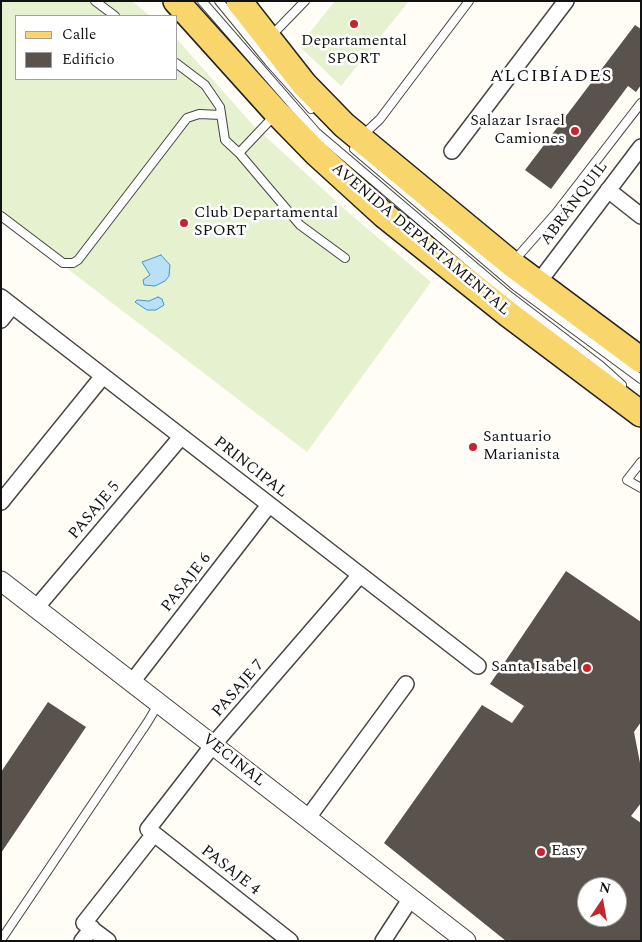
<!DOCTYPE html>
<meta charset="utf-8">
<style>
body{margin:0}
#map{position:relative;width:642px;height:942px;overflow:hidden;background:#fffdf5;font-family:Spectral,serif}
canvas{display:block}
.frame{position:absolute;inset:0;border:2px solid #111;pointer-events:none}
.legend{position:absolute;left:15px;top:15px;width:162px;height:65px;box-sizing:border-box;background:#fff;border:1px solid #a0a0a0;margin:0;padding:6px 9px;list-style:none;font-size:15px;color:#111}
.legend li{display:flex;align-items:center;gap:10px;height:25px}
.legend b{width:25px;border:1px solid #a0a0a0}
.north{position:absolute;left:577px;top:877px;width:50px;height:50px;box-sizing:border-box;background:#fff;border:1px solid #a0a0a0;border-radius:50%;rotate:12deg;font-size:14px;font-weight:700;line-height:20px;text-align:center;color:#111}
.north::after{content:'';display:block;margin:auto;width:18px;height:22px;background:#c4262e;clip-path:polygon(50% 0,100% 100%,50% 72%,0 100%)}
</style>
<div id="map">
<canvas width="642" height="942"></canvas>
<div class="frame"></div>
<ul class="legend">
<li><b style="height:6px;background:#f9d66b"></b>Calle</li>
<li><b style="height:14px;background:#5a524d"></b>Edificio</li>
</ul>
<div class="north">N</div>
</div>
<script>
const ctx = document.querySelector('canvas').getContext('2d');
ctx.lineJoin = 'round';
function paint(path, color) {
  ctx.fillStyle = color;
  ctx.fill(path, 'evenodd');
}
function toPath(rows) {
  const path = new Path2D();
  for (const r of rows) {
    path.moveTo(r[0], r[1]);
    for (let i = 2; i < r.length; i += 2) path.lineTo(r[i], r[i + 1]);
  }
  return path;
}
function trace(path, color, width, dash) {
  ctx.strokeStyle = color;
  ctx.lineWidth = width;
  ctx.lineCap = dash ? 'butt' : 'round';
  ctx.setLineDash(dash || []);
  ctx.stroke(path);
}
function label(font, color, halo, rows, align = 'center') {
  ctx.font = font + ' Spectral,serif';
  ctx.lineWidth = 5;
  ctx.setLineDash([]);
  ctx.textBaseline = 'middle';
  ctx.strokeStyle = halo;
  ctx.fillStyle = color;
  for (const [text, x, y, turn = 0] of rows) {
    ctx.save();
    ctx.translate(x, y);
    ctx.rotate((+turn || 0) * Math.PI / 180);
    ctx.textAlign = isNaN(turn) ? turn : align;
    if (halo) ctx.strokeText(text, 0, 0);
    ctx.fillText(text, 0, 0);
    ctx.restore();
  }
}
paint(toPath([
 [1,1,132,1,150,16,16,16,16,79,176,79,176,38,252,124,350,214,431,282,307,452,1,218],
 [335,1,409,1,341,86,299,46]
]), '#e6f2cf');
const water = toPath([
 [161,255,170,265,169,276,165,281,155,286,144,285,143,280,150,275,142,262,161,255],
 [158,297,162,299,164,305,156,310,147,310,135,302,137,300,149,301,158,297]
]);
paint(water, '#b9e0f7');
trace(water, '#3f96cf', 1);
paint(toPath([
 [635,25,641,29,641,85,636,92,628,86,551,189,525,170],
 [566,571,641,622,641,722,634,732,641,768,641,803,631,816,641,823,641,941,506,941,384,843,482,705,512,723,524,706,490,684],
 [587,887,617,887,617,917,587,917],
 [48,702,86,727,1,853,1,772]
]), '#5a524d');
const service = toPath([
 [95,1,115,16],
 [202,1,316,132,508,295,601,366,622,385],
 [219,1,269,62,311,109],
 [271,36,305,1],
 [176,63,205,85,220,107,225,140,239,153,300,225,345,258],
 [363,135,380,119,469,1],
 [354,149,515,286,641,379],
 [239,153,274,116],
 [1,216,63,263,73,263,78,260,187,118,199,114,221,115],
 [513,262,556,213,641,103],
 [641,462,627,480,641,488],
 [1,940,147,723,159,703]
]);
const minor = toPath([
 [452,151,566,1],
 [608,190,641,216],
 [538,283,641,147],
 [1,297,478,666],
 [1,320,12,306],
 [1,502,103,376],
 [36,608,181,437],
 [132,682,269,505],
 [307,819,406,684],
 [82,941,92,928],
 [108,941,84,923,154,834],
 [290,941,148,829,213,745,360,575],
 [383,941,411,898]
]);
const tertiary = toPath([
 [1,581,466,941]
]);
const primary = toPath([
 [176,1,277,113,317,154,384,215,508,314,641,414],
 [239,1,304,84,344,125,512,264,641,360]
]);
trace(service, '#444', 10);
trace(minor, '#444', 18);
trace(tertiary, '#444', 21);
trace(primary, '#222', 28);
trace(service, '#fff', 8);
trace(minor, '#fff', 15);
trace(tertiary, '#fff', 19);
trace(primary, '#f9d66b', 25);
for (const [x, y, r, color] of [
 [354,24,5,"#c4262e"],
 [575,131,5,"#c4262e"],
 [184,223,5,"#c4262e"],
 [473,447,5,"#c4262e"],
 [587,668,5,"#c4262e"],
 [541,852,5,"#c4262e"]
]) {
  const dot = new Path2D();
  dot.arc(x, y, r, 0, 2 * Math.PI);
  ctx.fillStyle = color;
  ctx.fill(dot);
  trace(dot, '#fff', 2);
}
label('16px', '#111', '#fff', [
 ["Departamental",354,42,"center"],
 ["SPORT",354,60,"center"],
 ["Salazar Israel",565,122,"right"],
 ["Camiones",565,140,"right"],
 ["Club Departamental",194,214],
 ["SPORT",194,232],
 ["Santuario",483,438],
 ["Marianista",483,456],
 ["Santa Isabel",577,668,"right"],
 ["Easy",551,852]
], 'left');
label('16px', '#111', '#fff', [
 ["ABRÁNQUIL",575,204,-53],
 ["AVENIDA DEPARTAMENTAL",420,240,40],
 ["PRINCIPAL",250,468,38],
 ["PASAJE 5",95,511,-50],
 ["PASAJE 6",187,583,-52],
 ["PASAJE 7",239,689,-49],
 ["VECINAL",233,761,38],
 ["PASAJE 4",230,871,38]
]);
ctx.letterSpacing = '1px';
label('18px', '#111', '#fff', [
 ["ALCIBÍADES",551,77]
]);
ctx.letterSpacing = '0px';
</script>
